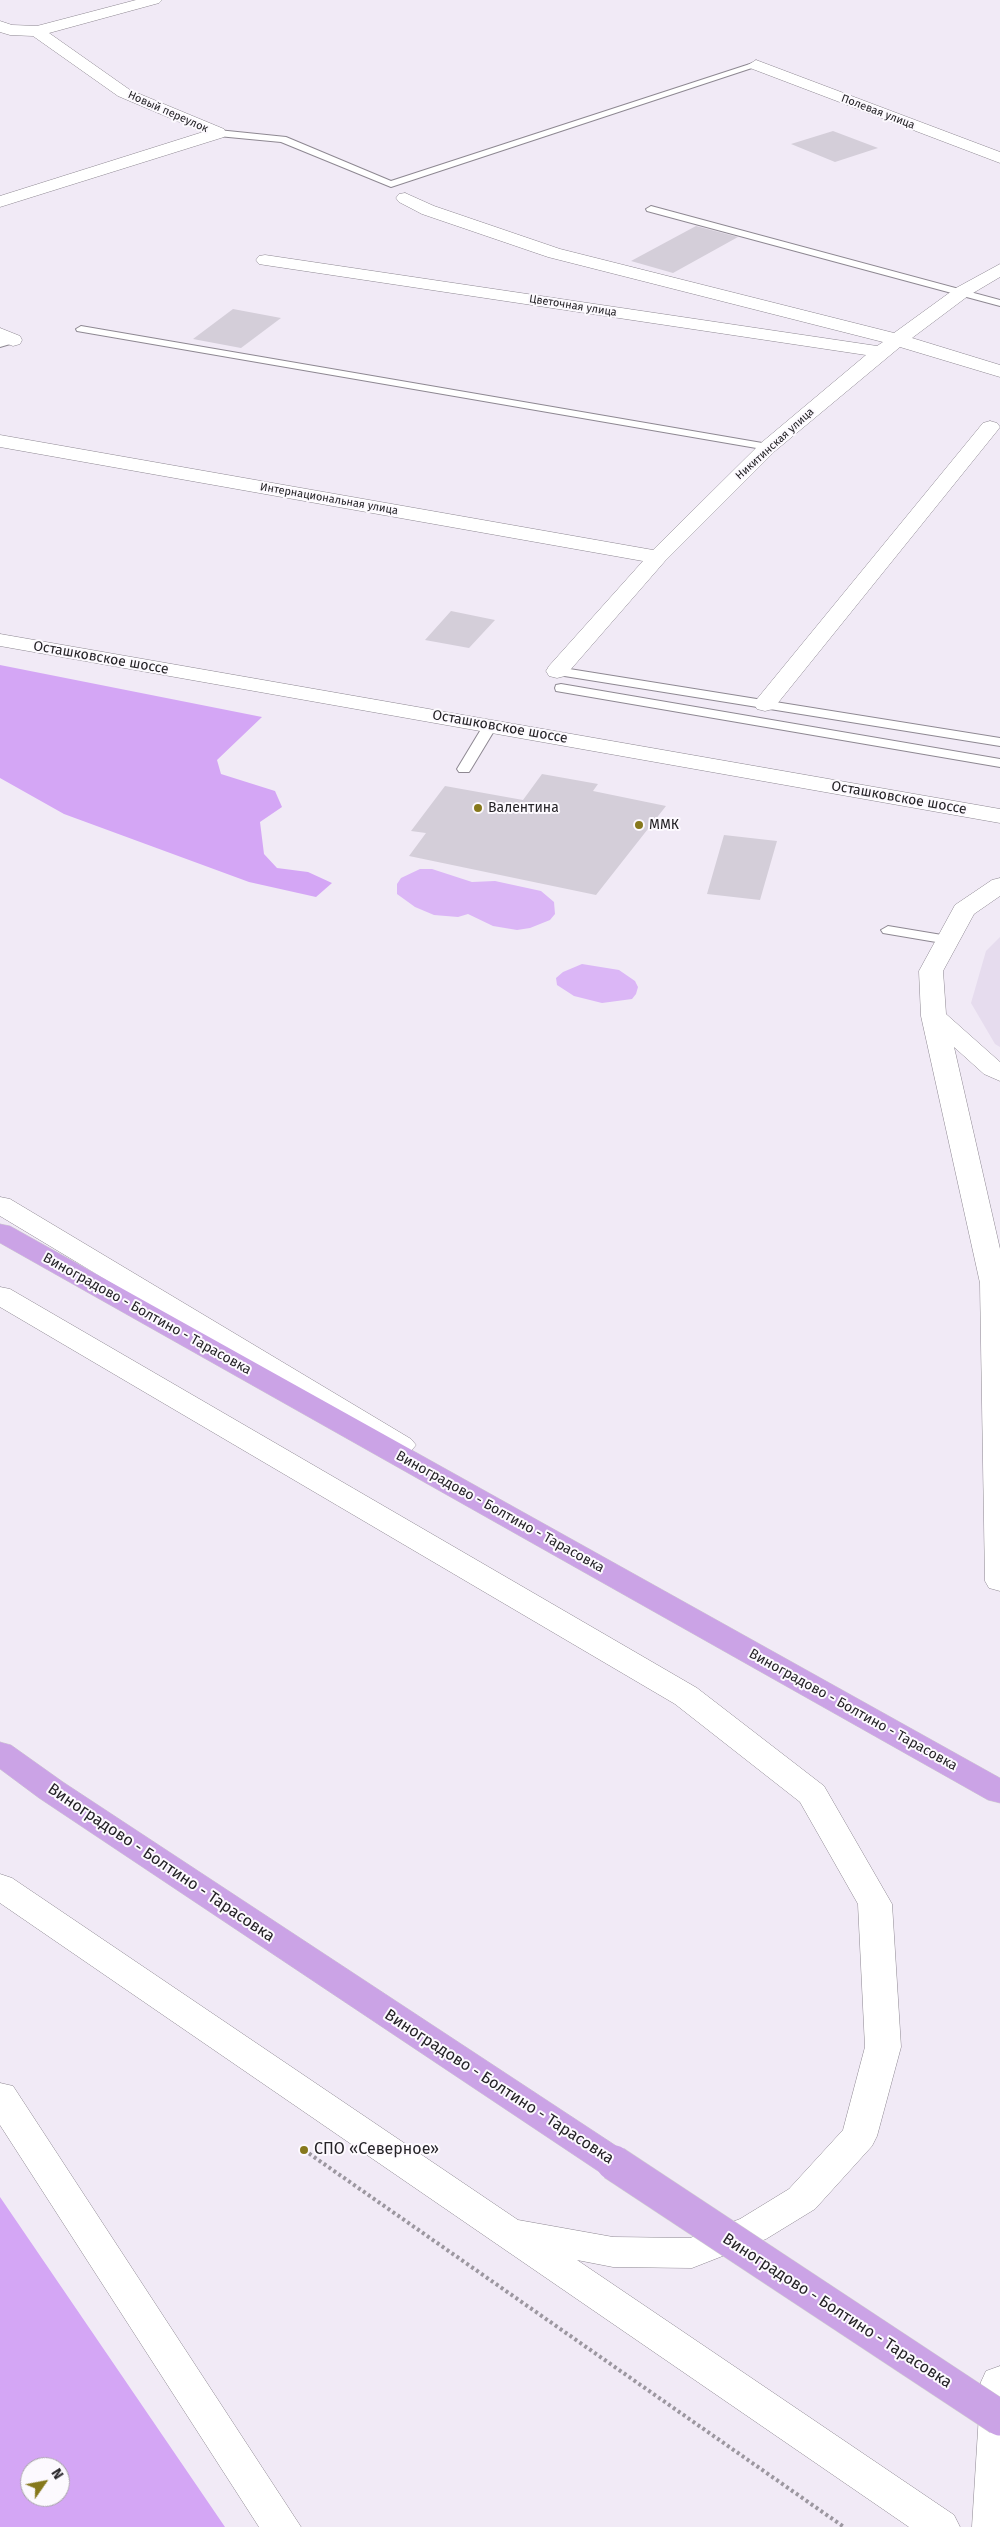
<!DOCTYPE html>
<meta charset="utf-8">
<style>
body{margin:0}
#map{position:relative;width:1000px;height:2527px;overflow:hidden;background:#f1eaf6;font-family:"Fira Sans",sans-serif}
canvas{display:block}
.north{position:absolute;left:20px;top:2457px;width:50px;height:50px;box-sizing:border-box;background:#fcf9fe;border:1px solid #a6a3a8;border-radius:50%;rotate:57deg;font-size:14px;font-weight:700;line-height:20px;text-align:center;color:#252327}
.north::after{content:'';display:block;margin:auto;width:18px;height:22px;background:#86781c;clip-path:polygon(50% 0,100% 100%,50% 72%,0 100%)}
</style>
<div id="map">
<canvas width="1000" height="2527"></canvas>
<div class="north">N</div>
</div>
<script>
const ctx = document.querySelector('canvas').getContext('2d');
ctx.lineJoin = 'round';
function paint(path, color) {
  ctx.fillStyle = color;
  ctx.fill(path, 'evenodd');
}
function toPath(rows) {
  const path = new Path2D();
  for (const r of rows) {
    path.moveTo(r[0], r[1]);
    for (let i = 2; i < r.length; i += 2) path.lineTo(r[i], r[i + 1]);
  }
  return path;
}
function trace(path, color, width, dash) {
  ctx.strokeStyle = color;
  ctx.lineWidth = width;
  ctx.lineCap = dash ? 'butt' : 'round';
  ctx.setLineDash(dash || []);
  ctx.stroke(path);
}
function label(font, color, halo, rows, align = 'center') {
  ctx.font = font + ' "Fira Sans",sans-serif';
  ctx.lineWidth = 4;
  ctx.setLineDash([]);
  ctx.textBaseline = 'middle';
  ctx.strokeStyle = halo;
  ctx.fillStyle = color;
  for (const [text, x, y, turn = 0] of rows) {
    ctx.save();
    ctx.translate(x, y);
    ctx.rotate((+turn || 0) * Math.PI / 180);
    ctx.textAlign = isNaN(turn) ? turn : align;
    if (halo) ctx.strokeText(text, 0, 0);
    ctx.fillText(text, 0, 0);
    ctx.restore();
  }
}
paint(toPath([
 [1000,937,1000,1047,995,1044,971,1003,986,951]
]), '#e6dcee');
paint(toPath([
 [0,665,262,717,217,760,221,774,275,791,282,807,260,822,264,854,277,868,308,872,332,883,316,897,249,882,64,814,0,778],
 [0,2197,225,2527,0,2527],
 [30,2467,60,2467,60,2497,30,2497]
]), '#d4a6f5');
paint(toPath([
 [420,869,432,869,472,882,495,881,541,891,554,902,555,914,550,920,530,928,517,930,493,926,468,914,458,917,434,915,415,907,397,894,397,884,401,878],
 [582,964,619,970,635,981,638,987,636,994,632,999,602,1003,574,996,557,985,556,978,563,972]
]), '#dbb6f6');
paint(toPath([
 [833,131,878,148,835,162,791,144],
 [696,226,738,237,673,273,631,261],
 [233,309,281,318,241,348,193,339],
 [451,611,495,620,469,648,425,640],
 [542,774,598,784,593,791,666,806,596,895,409,856,426,833,411,831,445,786,523,800],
 [724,835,777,841,760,900,707,894]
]), '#d4ced9');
const lane = toPath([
 [753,63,761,65,391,187,281,142,218,136,213,133,218,130,286,137,391,181,753,63],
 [651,206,1000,300,1000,306,647,211,646,209,651,206],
 [81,326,768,444,774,447,768,450,77,331,76,329,81,326],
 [13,337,17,338,17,342,0,347,0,340,13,337],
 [557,667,1000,738,1000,746,552,674,551,671,557,667],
 [561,684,1000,759,1000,767,556,691,555,688,556,685,561,684],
 [490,722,497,726,471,769,469,772,459,772,457,769,483,726,490,722],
 [888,926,948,936,955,940,948,944,883,933,881,930,888,926]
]);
const street = toPath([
 [136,0,162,0,159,3,49,33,130,90,224,129,226,133,224,137,0,207,0,196,203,132,118,96,33,36,10,35,0,32,0,21,12,25,37,26,136,0],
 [756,60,1000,152,1000,163,750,68,748,65,756,60],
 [405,193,434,206,560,249,894,333,956,288,1000,264,1000,277,968,296,912,338,1000,365,1000,377,900,347,775,451,665,561,565,676,557,678,549,676,546,671,549,666,643,561,0,447,0,435,653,550,761,443,866,355,265,265,259,264,256,260,259,256,265,255,877,346,883,342,548,257,422,214,399,202,396,198,399,194,405,193],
 [0,328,20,336,22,340,20,344,13,346,0,341,0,328],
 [990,421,997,423,1000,427,997,431,773,709,765,711,757,709,754,704,757,699,983,423,990,421],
 [0,2083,13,2086,301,2527,259,2527,0,2125,0,2083]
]);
const secondary = toPath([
 [0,634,1000,809,1000,823,0,646,0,634],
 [1000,878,1000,896,974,914,943,971,946,1014,1000,1062,1000,1081,984,1074,954,1047,1000,1249,1000,1591,989,1588,985,1581,980,1283,921,1016,919,971,955,905,992,880,1000,878],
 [0,1197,10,1199,411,1439,416,1445,411,1451,401,1454,391,1451,0,1216,0,1197],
 [0,1287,10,1289,697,1688,824,1786,892,1904,901,2047,877,2136,872,2146,815,2209,766,2239,692,2268,613,2267,577,2260,954,2515,960,2527,909,2527,0,1903,0,1874,12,1878,518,2220,613,2237,690,2238,740,2219,789,2189,843,2130,865,2047,858,1904,800,1802,675,1704,0,1307,0,1287],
 [1000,2366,1000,2527,972,2527,981,2382,986,2371,1000,2366]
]);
const primary = toPath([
 [0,1224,10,1226,1000,1778,1000,1803,988,1800,0,1243,0,1224],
 [0,1742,11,1745,63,1782,627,2153,632,2163,627,2173,614,2177,601,2173,39,1798,0,1769,0,1742]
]);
trace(lane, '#8e8892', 2);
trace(street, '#8e8892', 1);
trace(secondary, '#8e8892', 1);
trace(primary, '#cfcfcf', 1);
trace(toPath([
 [304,2150,844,2527]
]), '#9c97a0', 4, [3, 3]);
paint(lane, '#fff');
paint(street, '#fff');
paint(secondary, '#fff');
paint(primary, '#cba3e6');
const primaryBridge = toPath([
 [614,2163,1000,2418]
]);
trace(primaryBridge, '#cfcfcf', 36, []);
trace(primaryBridge, '#cba3e6', 35);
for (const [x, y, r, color] of [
 [478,808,5,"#86781c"],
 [639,825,5,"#86781c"],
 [304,2150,5,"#86781c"]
]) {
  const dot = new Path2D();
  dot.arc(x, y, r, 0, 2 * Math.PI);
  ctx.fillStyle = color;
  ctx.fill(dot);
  trace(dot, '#fcf9fe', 2);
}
label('11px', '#252327', '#fcf9fe', [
 ["Новый переулок",168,112,24],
 ["Полевая улица",878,112,21],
 ["Цветочная улица",573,306,9],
 ["Никитинская улица",775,444,-42],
 ["Интернациональная улица",329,499,10]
]);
label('14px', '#252327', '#fcf9fe', [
 ["Осташковское шоссе",101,658,10],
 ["Осташковское шоссе",500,727,10],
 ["Осташковское шоссе",899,798,10],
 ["Виноградово - Болтино - Тарасовка",147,1314,29],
 ["Виноградово - Болтино - Тарасовка",500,1512,29],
 ["Виноградово - Болтино - Тарасовка",853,1710,29]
]);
label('14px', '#252327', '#fcf9fe', [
 ["Валентина",488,808],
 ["ММК",649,825]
], 'left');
label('16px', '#252327', '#fcf9fe', [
 ["Виноградово - Болтино - Тарасовка",161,1863,34],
 ["Виноградово - Болтино - Тарасовка",499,2087,33],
 ["Виноградово - Болтино - Тарасовка",837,2311,33]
]);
label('16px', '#252327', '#fcf9fe', [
 ["СПО «Северное»",314,2150]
], 'left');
</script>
